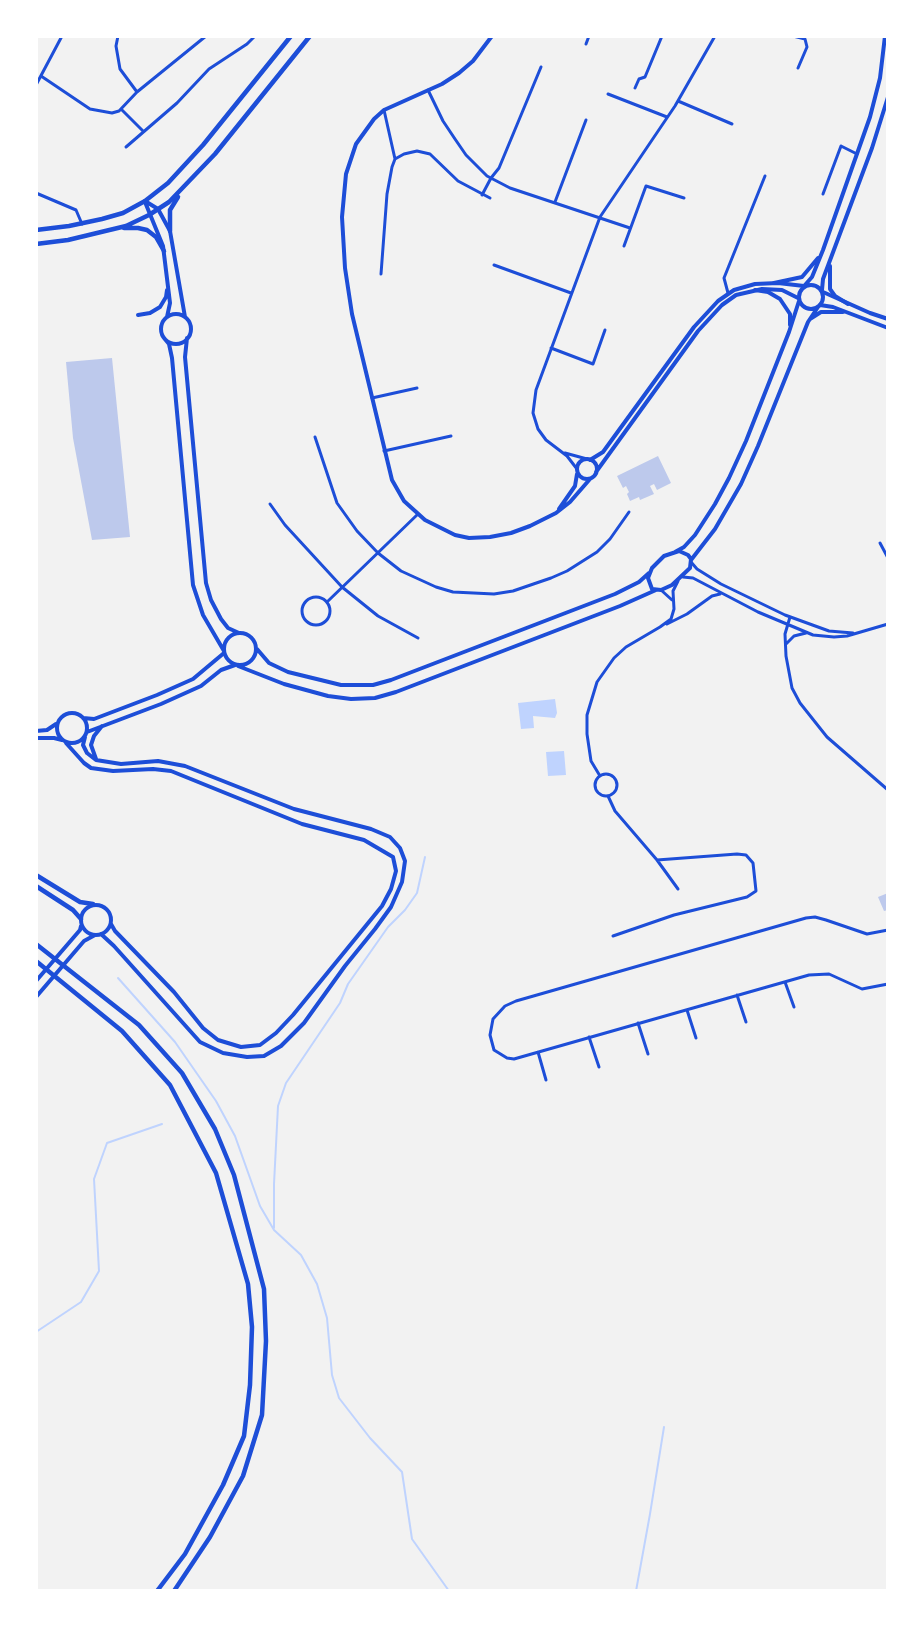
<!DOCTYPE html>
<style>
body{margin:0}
#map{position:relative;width:924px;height:1627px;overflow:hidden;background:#f2f2f2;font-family:Inter,sans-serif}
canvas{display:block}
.frame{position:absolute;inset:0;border:38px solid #fff;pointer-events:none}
</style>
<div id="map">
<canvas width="924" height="1627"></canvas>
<div class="frame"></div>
</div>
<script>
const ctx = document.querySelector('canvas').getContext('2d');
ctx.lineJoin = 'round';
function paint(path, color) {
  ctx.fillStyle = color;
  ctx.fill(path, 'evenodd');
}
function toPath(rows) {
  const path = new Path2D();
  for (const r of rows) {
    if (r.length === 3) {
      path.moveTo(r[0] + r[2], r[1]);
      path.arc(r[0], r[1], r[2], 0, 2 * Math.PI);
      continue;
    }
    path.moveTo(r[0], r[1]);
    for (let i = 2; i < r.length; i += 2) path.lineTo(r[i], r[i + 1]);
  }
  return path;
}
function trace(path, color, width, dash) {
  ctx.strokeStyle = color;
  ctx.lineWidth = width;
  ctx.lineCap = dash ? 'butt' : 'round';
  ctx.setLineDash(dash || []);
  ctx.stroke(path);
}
paint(toPath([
 [555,699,557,713,555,718,533,716,534,728,521,729,518,703],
 [564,751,566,775,548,776,546,752]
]), '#bfd3fe');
trace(toPath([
 [118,978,175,1042,216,1101,235,1136,260,1206,274,1230,301,1255,317,1284,327,1318,332,1375,339,1398,370,1438,402,1472,412,1539,449,1591],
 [274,1228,274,1184,278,1106,286,1083,340,1003,348,984,388,927,405,910,417,893,425,857],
 [36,1332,81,1302,99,1271,94,1179,107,1143,162,1124],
 [636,1591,650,1514,664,1427]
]), '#bfd3fe', 2);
paint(toPath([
 [112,358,130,537,92,540,73,438,66,362],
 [658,456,671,483,657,490,654,484,650,486,654,494,640,500,639,497,630,501,627,494,629,492,626,486,623,488,617,476],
 [888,893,888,910,884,911,878,897]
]), '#bdc9ec');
trace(toPath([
 [118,36,116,46,120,69,137,92],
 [793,36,805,39,807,47,798,68],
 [586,44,589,36],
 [41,76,90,109,112,113,119,111,137,92,206,36],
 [36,85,62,36],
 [635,88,639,79,645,77,662,36],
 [428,90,443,121,455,139,466,155,487,176,510,188,630,228],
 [608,94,667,117],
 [678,101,732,124],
 [121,109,143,131],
 [384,110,395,159],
 [126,147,177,103,209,69,247,44,255,36],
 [36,193,76,210,82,224],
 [823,194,841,146,857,154],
 [482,195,491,178,499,168,541,67],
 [555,202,586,120],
 [624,246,646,186,684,198],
 [494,265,571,293],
 [381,274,387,194,392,167,395,159,404,154,417,151,430,154,458,181,490,198],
 [728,293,724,278,765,176],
 [551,348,593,364,605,330],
 [372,398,417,388],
 [315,437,337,503,357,531,378,553,401,571,436,587,453,592,494,594,513,591,551,578,567,571,597,552,610,539,629,512],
 [384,451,451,436],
 [565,453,587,459],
 [577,469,567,456,546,440,538,429,533,413,536,390,600,217,675,106,715,36],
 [270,504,285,525,342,587,378,616,418,638],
 [880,543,888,558],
 [691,562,697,569,721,584,785,615,829,631,853,633],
 [683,577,693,578,758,612,813,635,834,637,847,636,888,624],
 [661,590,672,600],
 [316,611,14],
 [327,602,418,514],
 [790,617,785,634,786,656,792,688,800,703,827,737,888,790],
 [667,624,687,614,712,596,720,594],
 [786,644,794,636,806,633],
 [606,785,11],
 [600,776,591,761,587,734,587,715,597,682,614,658,626,647,660,627,671,619,674,609,673,591,678,581],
 [608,796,615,811,657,860,678,889],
 [888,930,867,934,826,920,815,917,806,918,516,1001,505,1006,493,1019,490,1035,494,1050,507,1058,514,1059,809,975,829,974,862,989,888,984],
 [613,936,674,915,747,897,756,891,753,863,746,855,737,854,657,860],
 [785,982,794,1007],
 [737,995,746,1022],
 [687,1010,696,1038],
 [638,1023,648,1054],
 [589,1037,599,1067],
 [538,1052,546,1080]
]), '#1d4ed8', 3);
trace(toPath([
 [492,36,473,61,459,73,442,84,384,110,374,119,356,144,346,174,342,217,345,268,352,314,392,480,404,501,425,520,455,535,469,538,490,537,511,533,530,526,556,513,570,502,590,479],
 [823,292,870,313,888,319],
 [820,305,833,307,888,328],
 [587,469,10],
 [590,460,603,452,694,327,718,301,734,290,755,284,778,283,804,286],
 [596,472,698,331,722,305,736,295,762,289,782,290,798,298],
 [559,509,575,486,577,474],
 [72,728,15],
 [83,718,94,719,157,695,193,679,224,653],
 [36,731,47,730,56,724],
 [87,732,161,704,201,686,221,670,235,665],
 [85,737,83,745,87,753,96,760,121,764,158,761,185,766,294,809,371,829,390,837,400,848,405,861,402,882,391,907,375,929,345,966,304,1023,281,1046,264,1056,247,1057,223,1053,200,1042,114,946,101,934],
 [36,738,54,738,62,740],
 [66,743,84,763,91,768,113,771,153,769,171,771,302,824,364,840,393,857,396,871,391,889,382,906,293,1015,276,1033,260,1045,241,1047,218,1040,203,1028,174,992,115,931,111,924],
 [96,759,91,745,94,736,102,726],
 [96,920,15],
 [36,981,80,930,81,926],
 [36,997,84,941,95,935]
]), '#1d4ed8', 4);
trace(toPath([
 [145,201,158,209,170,231,185,317],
 [145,202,163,246,170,303,167,317],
 [830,266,830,289,835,296,848,304],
 [774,283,802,277,818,258],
 [811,297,12],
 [805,285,812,277,823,250,870,117,880,78,885,36],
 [755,290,768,292,780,299,790,314,790,325],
 [822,290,823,279,872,148,888,97],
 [176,329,15],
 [138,315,150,313,160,307,166,297,167,290],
 [810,319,821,312,843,312],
 [164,338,169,344,172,358,193,585,203,615,224,651],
 [187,338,185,357,206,583,211,600,221,619,228,628,239,633],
 [679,551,688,555,691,559,690,568,672,585,661,590,652,589,648,578,652,568,664,556,679,551],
 [675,552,684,547,695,535,715,504,729,478,746,441,789,332,799,301],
 [691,560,715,529,741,484,758,446,808,322,818,307],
 [240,649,16],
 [257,649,269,663,288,672,341,685,373,685,391,680,615,594,639,582,649,573],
 [238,666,284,684,328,696,351,699,375,698,396,692,620,606,656,590]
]), '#1d4ed8', 4);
trace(toPath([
 [124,228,138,228,147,230,156,237,164,251],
 [36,230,69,226,102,219,123,213,145,201,168,183,203,145,291,36],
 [170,231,170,210,178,197],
 [36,244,68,240,126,226,149,215,169,202,215,154,310,36],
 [36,875,80,902,93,904],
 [36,886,73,910,81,919],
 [36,944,139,1025,182,1073,215,1129,234,1175,264,1289,266,1341,262,1415,243,1476,210,1537,174,1591],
 [36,961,122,1031,170,1085,216,1173,248,1284,252,1327,250,1385,244,1436,223,1485,185,1554,157,1591]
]), '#1d4ed8', 4.5);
</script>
